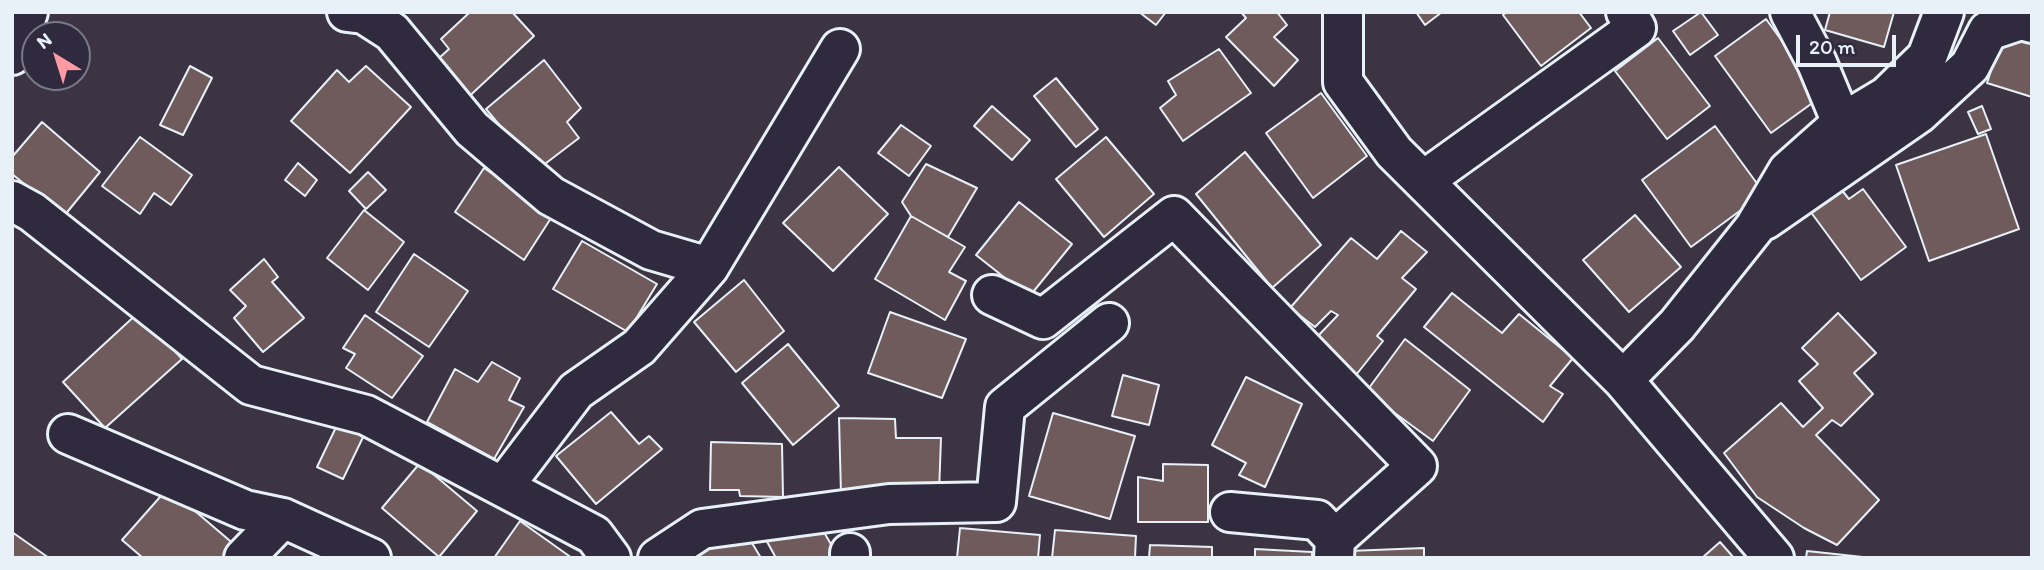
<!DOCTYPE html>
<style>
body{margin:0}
#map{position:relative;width:2044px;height:570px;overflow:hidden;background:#3c3443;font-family:Itim,sans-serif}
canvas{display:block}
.frame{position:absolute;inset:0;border:14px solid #e8f1f8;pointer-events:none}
.north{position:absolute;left:21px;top:21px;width:70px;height:70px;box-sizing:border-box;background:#2f2a3d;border:2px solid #797a88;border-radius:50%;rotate:322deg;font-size:19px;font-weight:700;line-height:28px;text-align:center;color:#e8f1f8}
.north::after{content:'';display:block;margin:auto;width:24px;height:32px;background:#ff9aa2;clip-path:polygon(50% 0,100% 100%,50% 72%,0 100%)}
.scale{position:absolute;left:1796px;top:35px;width:100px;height:32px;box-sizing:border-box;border:4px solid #e8f1f8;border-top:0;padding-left:9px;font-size:21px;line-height:24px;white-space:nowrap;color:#e8f1f8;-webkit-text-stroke:5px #2f2a3d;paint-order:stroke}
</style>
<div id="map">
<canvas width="2044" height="570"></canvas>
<div class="frame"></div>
<div class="north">N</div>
<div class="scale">20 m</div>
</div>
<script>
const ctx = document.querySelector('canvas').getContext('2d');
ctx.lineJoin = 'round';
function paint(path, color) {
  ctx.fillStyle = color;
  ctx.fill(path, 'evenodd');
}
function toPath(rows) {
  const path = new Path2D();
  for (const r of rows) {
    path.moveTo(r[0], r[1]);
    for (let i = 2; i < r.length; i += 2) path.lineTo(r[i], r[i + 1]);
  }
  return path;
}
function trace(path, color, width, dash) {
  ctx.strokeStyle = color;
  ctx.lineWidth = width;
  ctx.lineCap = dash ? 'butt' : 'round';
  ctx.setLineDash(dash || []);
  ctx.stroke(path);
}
const building = toPath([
 [470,12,512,12,534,36,462,103,428,68,449,49,441,39,470,12],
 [1139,12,1166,12,1156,25,1139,12],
 [1241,12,1277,12,1287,25,1274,37,1298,60,1274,86,1226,37,1246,18,1241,12],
 [1416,12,1442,12,1425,25,1416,12],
 [1506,12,1579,12,1591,28,1541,66,1503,15,1506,12],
 [1701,12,1718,35,1690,55,1673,31,1701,12],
 [1830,12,1894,12,1884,47,1825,30,1830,12],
 [1766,19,1822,96,1771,133,1715,56,1766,19],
 [2003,33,2032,42,2032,97,1987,83,2003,33],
 [1658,38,1710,106,1667,139,1615,71,1658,38],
 [1219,49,1251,93,1183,141,1160,108,1176,95,1168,81,1219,49],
 [544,60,581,108,567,122,579,138,537,170,486,109,544,60],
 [190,66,212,78,183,135,160,125,190,66],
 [366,66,411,107,350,173,291,121,337,70,349,82,366,66],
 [1056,78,1098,129,1076,147,1034,96,1056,78],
 [1321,93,1367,156,1313,198,1266,133,1321,93],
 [992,106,1030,140,1012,160,974,126,992,106],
 [1982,106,1991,129,1978,134,1968,112,1982,106],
 [42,122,100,172,64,216,12,174,12,157,42,122],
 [901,125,931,146,909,176,878,153,901,125],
 [1715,126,1764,193,1691,247,1642,180,1715,126],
 [1986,134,2019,229,1929,261,1896,165,1986,134],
 [140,137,192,175,171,205,154,193,140,214,102,186,140,137],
 [1106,137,1154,194,1104,237,1056,179,1106,137],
 [1245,152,1321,245,1272,288,1196,194,1245,152],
 [298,163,317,180,305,196,285,180,298,163],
 [926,164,977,188,948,237,911,216,902,202,926,164],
 [839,167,888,214,833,271,783,223,839,167],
 [484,168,553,215,524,260,455,212,484,168],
 [368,172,386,190,366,209,349,191,368,172],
 [1840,188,1849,199,1863,189,1906,247,1861,280,1810,211,1840,188],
 [1019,202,1072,244,1029,297,976,255,1019,202],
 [364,210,404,242,368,290,327,258,364,210],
 [1635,215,1681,267,1629,312,1583,260,1635,215],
 [911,216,965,247,949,272,966,281,945,320,875,279,911,216],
 [1401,231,1427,252,1402,278,1416,289,1377,336,1383,341,1356,375,1315,339,1338,315,1331,311,1315,327,1290,308,1351,238,1377,259,1401,231],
 [582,241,657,284,628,332,553,289,582,241],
 [414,254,468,291,429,347,376,312,414,254],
 [264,259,278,277,272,282,304,318,263,352,234,318,246,306,230,290,264,259],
 [744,280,784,331,736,372,694,322,744,280],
 [1452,293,1502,333,1519,314,1573,358,1550,386,1563,394,1543,422,1424,327,1452,293],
 [139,312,182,359,105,428,63,382,139,312],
 [890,312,966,339,942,398,868,373,890,312],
 [1838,313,1876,353,1854,373,1873,394,1841,426,1832,420,1816,435,1879,500,1837,545,1804,528,1757,497,1724,453,1781,403,1803,427,1823,408,1799,381,1818,364,1802,348,1838,313],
 [365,315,423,356,392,398,346,368,355,354,343,348,365,315],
 [1405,339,1470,390,1433,441,1366,392,1405,339],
 [788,344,839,406,793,445,742,383,788,344],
 [492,362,520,378,509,400,524,407,494,459,427,422,455,369,478,382,492,362],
 [1123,375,1159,385,1149,425,1112,416,1123,375],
 [1246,377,1302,404,1265,487,1239,475,1246,463,1212,445,1246,377],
 [611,412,639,444,649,436,662,449,596,504,556,456,611,412],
 [1053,413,1135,436,1110,519,1029,496,1053,413],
 [839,418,895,419,896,438,941,438,939,493,841,494,839,418],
 [339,421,365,433,343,479,317,467,339,421],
 [711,442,782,444,783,497,740,496,739,490,710,490,711,442],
 [420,463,477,511,439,557,382,508,420,463],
 [1163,464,1208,465,1208,522,1138,522,1138,477,1163,481,1163,464],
 [168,488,236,546,226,558,143,558,122,540,168,488],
 [520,521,572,558,494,558,520,521],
 [818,522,839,558,776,558,765,538,818,522],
 [960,528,1040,535,1038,558,957,558,960,528],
 [1055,530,1136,536,1135,558,1052,558,1055,530],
 [12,532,49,558,12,558,12,532],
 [746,533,761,558,676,558,746,533],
 [1720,542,1734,558,1702,558,1720,542],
 [1150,545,1212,547,1212,558,1149,558,1150,545],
 [1424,548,1424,558,1350,558,1349,551,1424,548],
 [1255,549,1312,552,1312,558,1255,558,1255,549],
 [1807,551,1872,558,1806,558,1807,551]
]);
paint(building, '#6f5b5c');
trace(building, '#e8f1f8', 2);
const minor = toPath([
 [347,12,364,14,392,32,472,129,551,196,651,250,709,267],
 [1343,12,1343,82,1394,152,1623,380,1774,558],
 [1790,12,1817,63,1842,123],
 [12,55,28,12],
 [1423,181,1636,28,1626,12],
 [12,201,32,212,251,385,366,415,594,535,611,558],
 [1765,220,1918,114,1970,66,1988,31,2021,20,2032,23],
 [992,295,1043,319,1174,216,1417,466,1335,539,1334,558],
 [1623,380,1677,325,1755,227,1788,171,1842,123,1887,96,1927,57,1944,12],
 [68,434,245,510,283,518,371,558],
 [503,487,576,391,639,347,709,267,840,49],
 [1230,512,1317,520,1335,539],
 [244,558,283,518],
 [658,558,702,529,889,504,996,502,1005,407,1109,323],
 [850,558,850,553]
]);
trace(minor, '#e8f1f8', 44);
trace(minor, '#2f2a3d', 38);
</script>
